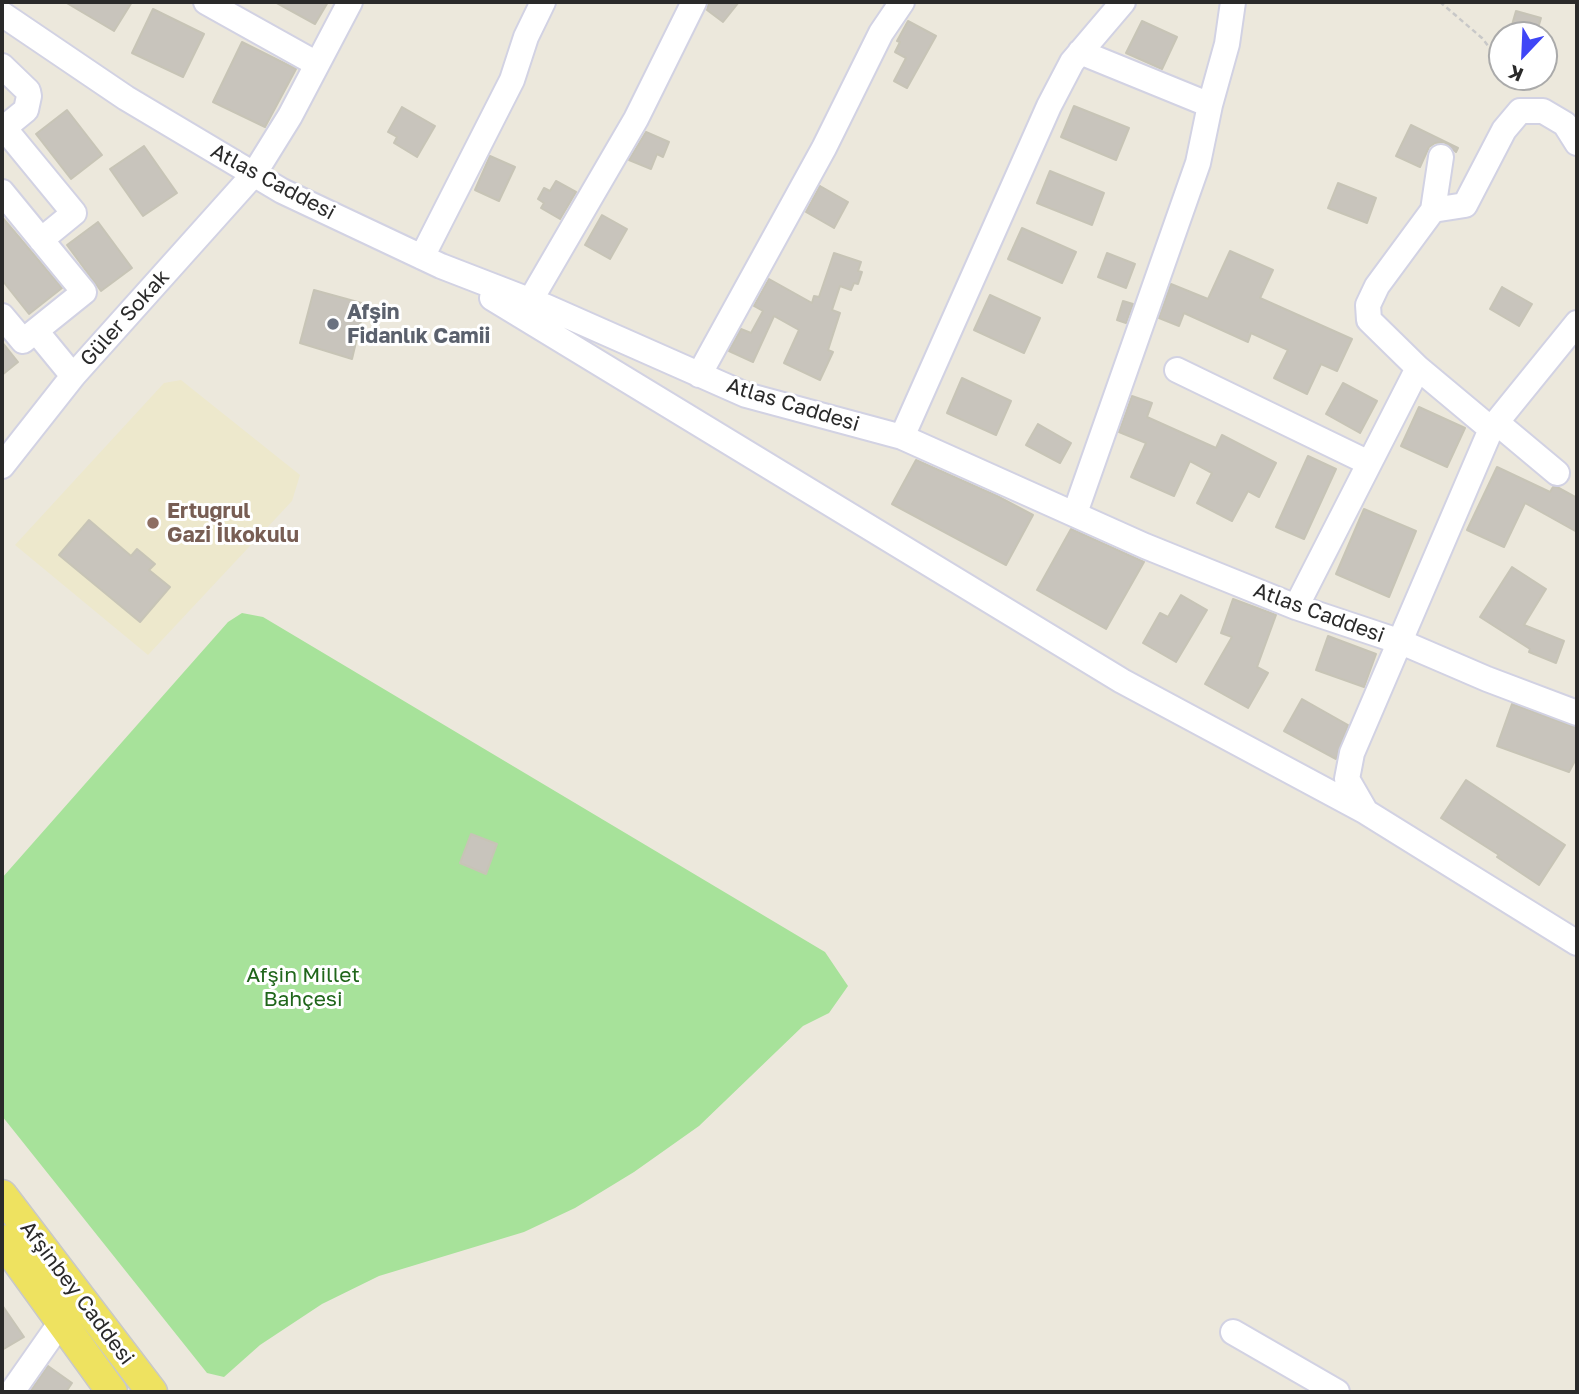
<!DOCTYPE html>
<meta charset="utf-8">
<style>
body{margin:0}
#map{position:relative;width:1579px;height:1394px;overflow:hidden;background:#ece8dc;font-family:"Golos Text",sans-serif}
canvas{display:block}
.frame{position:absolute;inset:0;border:4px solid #2a2a2a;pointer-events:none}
.north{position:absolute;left:1488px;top:21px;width:70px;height:70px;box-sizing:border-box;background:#fff;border:2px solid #aaa;border-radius:50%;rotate:203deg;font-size:19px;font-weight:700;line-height:28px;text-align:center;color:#2a2a2a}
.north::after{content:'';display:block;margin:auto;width:24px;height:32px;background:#3f46f6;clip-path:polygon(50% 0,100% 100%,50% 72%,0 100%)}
</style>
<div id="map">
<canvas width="1579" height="1394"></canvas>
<div class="frame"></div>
<div class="north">K</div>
</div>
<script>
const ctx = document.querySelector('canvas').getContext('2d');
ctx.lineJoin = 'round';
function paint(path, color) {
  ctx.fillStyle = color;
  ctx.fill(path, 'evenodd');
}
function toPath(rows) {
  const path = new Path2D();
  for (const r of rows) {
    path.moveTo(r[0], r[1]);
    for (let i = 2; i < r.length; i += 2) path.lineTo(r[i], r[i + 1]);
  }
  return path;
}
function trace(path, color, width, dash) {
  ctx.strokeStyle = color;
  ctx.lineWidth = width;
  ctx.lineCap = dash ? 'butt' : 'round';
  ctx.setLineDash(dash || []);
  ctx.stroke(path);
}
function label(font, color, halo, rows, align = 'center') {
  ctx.font = font + ' "Golos Text",sans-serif';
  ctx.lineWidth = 6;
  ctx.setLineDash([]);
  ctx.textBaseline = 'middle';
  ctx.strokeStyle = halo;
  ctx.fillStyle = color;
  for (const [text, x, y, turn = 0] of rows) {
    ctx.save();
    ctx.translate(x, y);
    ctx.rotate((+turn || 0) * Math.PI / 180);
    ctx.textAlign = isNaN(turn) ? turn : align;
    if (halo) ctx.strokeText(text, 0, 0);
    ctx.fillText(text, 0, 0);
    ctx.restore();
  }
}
paint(toPath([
 [181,380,300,475,292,501,148,655,15,545,164,383]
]), '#ede8cc');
paint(toPath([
 [242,613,263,617,825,952,848,986,829,1013,803,1026,699,1126,634,1172,575,1208,524,1232,379,1276,322,1304,260,1345,224,1377,207,1373,2,1116,2,878,228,622]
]), '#a7e29a');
const building = toPath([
 [65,2,132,2,114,31,65,2],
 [275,2,328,2,315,24,275,2],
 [709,2,739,2,723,22,707,10,709,2],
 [153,9,204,34,183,77,132,53,153,9],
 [1516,11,1541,18,1536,35,1509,35,1516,11],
 [908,21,936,36,907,88,894,81,906,58,895,52,900,42,897,41,908,21],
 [1142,21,1177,37,1162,69,1126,53,1142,21],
 [242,42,296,69,265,127,213,102,242,42],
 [1074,106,1129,128,1116,160,1061,137,1074,106],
 [402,107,435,126,417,157,394,143,397,137,388,132,402,107],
 [67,110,102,155,71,179,36,134,67,110],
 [1411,125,1458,148,1456,152,1444,142,1435,143,1429,147,1420,167,1396,156,1411,125],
 [646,132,669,142,663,157,657,154,651,169,629,160,646,132],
 [144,146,177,193,143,216,110,169,144,146],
 [490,156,515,167,499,201,475,190,490,156],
 [1050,171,1104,193,1092,225,1037,203,1050,171],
 [556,181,576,192,560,219,541,208,544,203,538,199,544,188,550,191,556,181],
 [1338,183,1376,198,1367,223,1328,208,1338,183],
 [820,186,848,202,834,228,806,212,820,186],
 [602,215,627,229,610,259,585,245,602,215],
 [2,217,62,288,29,314,2,280,2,217],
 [98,222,132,268,101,291,67,245,98,222],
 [1022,228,1076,252,1062,283,1008,259,1022,228],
 [1230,251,1273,270,1260,298,1352,339,1337,371,1321,364,1307,394,1274,378,1288,350,1251,333,1248,342,1184,313,1179,326,1159,318,1171,284,1208,299,1230,251],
 [834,253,861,262,858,271,862,272,858,284,854,283,851,290,840,286,832,310,840,313,828,350,833,352,820,380,784,363,799,330,774,316,753,362,729,351,741,329,751,333,763,311,754,306,769,279,812,303,814,296,819,297,834,253],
 [1107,253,1135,264,1126,288,1098,277,1107,253],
 [1502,287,1532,304,1519,326,1490,309,1502,287],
 [314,290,365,304,352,359,300,343,314,290],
 [990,295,1040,318,1024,353,974,330,990,295],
 [1123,301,1133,304,1126,323,1117,320,1123,301],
 [2,342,18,362,2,375,2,342],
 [962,378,1011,401,996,435,947,413,962,378],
 [1343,383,1377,401,1360,433,1326,414,1343,383],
 [1132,396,1152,403,1147,417,1216,448,1222,435,1276,463,1259,497,1248,491,1232,521,1197,503,1212,473,1190,461,1174,496,1131,477,1146,443,1119,432,1132,396],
 [1419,407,1465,428,1447,467,1401,446,1419,407],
 [1038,424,1071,443,1060,463,1026,445,1038,424],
 [1308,456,1336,469,1304,539,1276,527,1308,456],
 [916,460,997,496,1033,515,1006,565,892,504,916,460],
 [1497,467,1550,492,1553,487,1557,487,1577,498,1577,532,1525,503,1504,547,1467,530,1497,467],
 [1364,509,1416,531,1389,597,1336,574,1364,509],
 [89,520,131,556,137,549,155,564,149,570,170,587,140,622,59,555,89,520],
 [1071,529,1144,562,1106,629,1037,590,1071,529],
 [1512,567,1546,589,1524,625,1564,641,1556,663,1529,652,1530,649,1480,617,1512,567],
 [1181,595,1207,610,1176,662,1143,643,1160,613,1168,617,1181,595],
 [1233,599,1276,615,1257,667,1268,673,1248,708,1205,684,1232,637,1221,633,1233,599],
 [1328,636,1376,654,1364,687,1316,670,1328,636],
 [1302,699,1348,725,1336,759,1284,731,1302,699],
 [1512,704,1577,728,1577,757,1569,772,1497,746,1512,704],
 [1466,780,1565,845,1539,885,1497,857,1499,855,1441,818,1466,780],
 [471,834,497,844,486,874,460,863,471,834],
 [2,1305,24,1337,2,1350,2,1305],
 [48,1366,72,1383,66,1392,30,1392,48,1366]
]);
paint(building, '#c8c4bc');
trace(building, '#c7c4b6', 2);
const minor = toPath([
 [206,2,317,64],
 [2,14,126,98,282,191,441,266,547,307,746,395,902,437,1145,546,1296,607,1401,642,1487,679,1577,713],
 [1080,52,1210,105],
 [2,66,28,91,29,96,26,110,4,128],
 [2,130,4,128,74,213,41,240],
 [1441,157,1433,210,1377,286,1368,305,1369,320,1418,368,1491,429],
 [2,192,84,292,23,341,2,316],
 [1433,210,1465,205,1504,130,1520,111,1543,111,1565,124,1577,143],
 [422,257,512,80,526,37,543,2],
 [492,298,1122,681,1366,812],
 [530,301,636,119,694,2],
 [1577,323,1491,429,1352,753,1347,779,1366,812,1577,943],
 [36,331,73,376],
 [1177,370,1369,463],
 [699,375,824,148,881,33,902,2],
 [1496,422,1557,473],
 [902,437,1049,106,1072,62,1123,2],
 [2,466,73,376,254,174,290,116,350,2],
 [1075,513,1198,163,1210,105,1227,44,1233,2],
 [1296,607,1418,368],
 [1233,1332,1337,1392],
 [12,1392,61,1322]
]);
const major = toPath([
 [2,1195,152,1392],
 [2,1240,112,1392]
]);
trace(minor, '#d2d2e3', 28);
trace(major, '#c8c8c8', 33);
trace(toPath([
 [1440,2,1482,38,1502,64],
 [1510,77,1516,90]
]), '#c8c8c8', 2.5, [5, 3.5]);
trace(minor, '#fff', 24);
trace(major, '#eee260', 30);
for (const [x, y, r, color] of [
 [333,324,7,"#6b7280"],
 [153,523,7,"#8d6e63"]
]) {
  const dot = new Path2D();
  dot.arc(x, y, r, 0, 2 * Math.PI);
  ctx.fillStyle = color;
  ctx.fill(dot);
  trace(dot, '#fff', 2.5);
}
label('21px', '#2a2a2a', '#fff', [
 ["Atlas Caddesi",273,182,28],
 ["Güler Sokak",125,318,-48],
 ["Atlas Caddesi",793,405,17],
 ["Atlas Caddesi",1319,613,20],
 ["Afşinbey Caddesi",77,1293,53]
]);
label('bold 21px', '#5b616d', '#fff', [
 ["Afşin",347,312],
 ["Fidanlık Camii",347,336]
], 'left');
label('bold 21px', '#785e54', '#fff', [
 ["Ertuğrul",167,511],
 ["Gazi İlkokulu",167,535]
], 'left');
label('21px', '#20661b', '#fff', [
 ["Afşin Millet",303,975],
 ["Bahçesi",303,999]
]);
</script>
